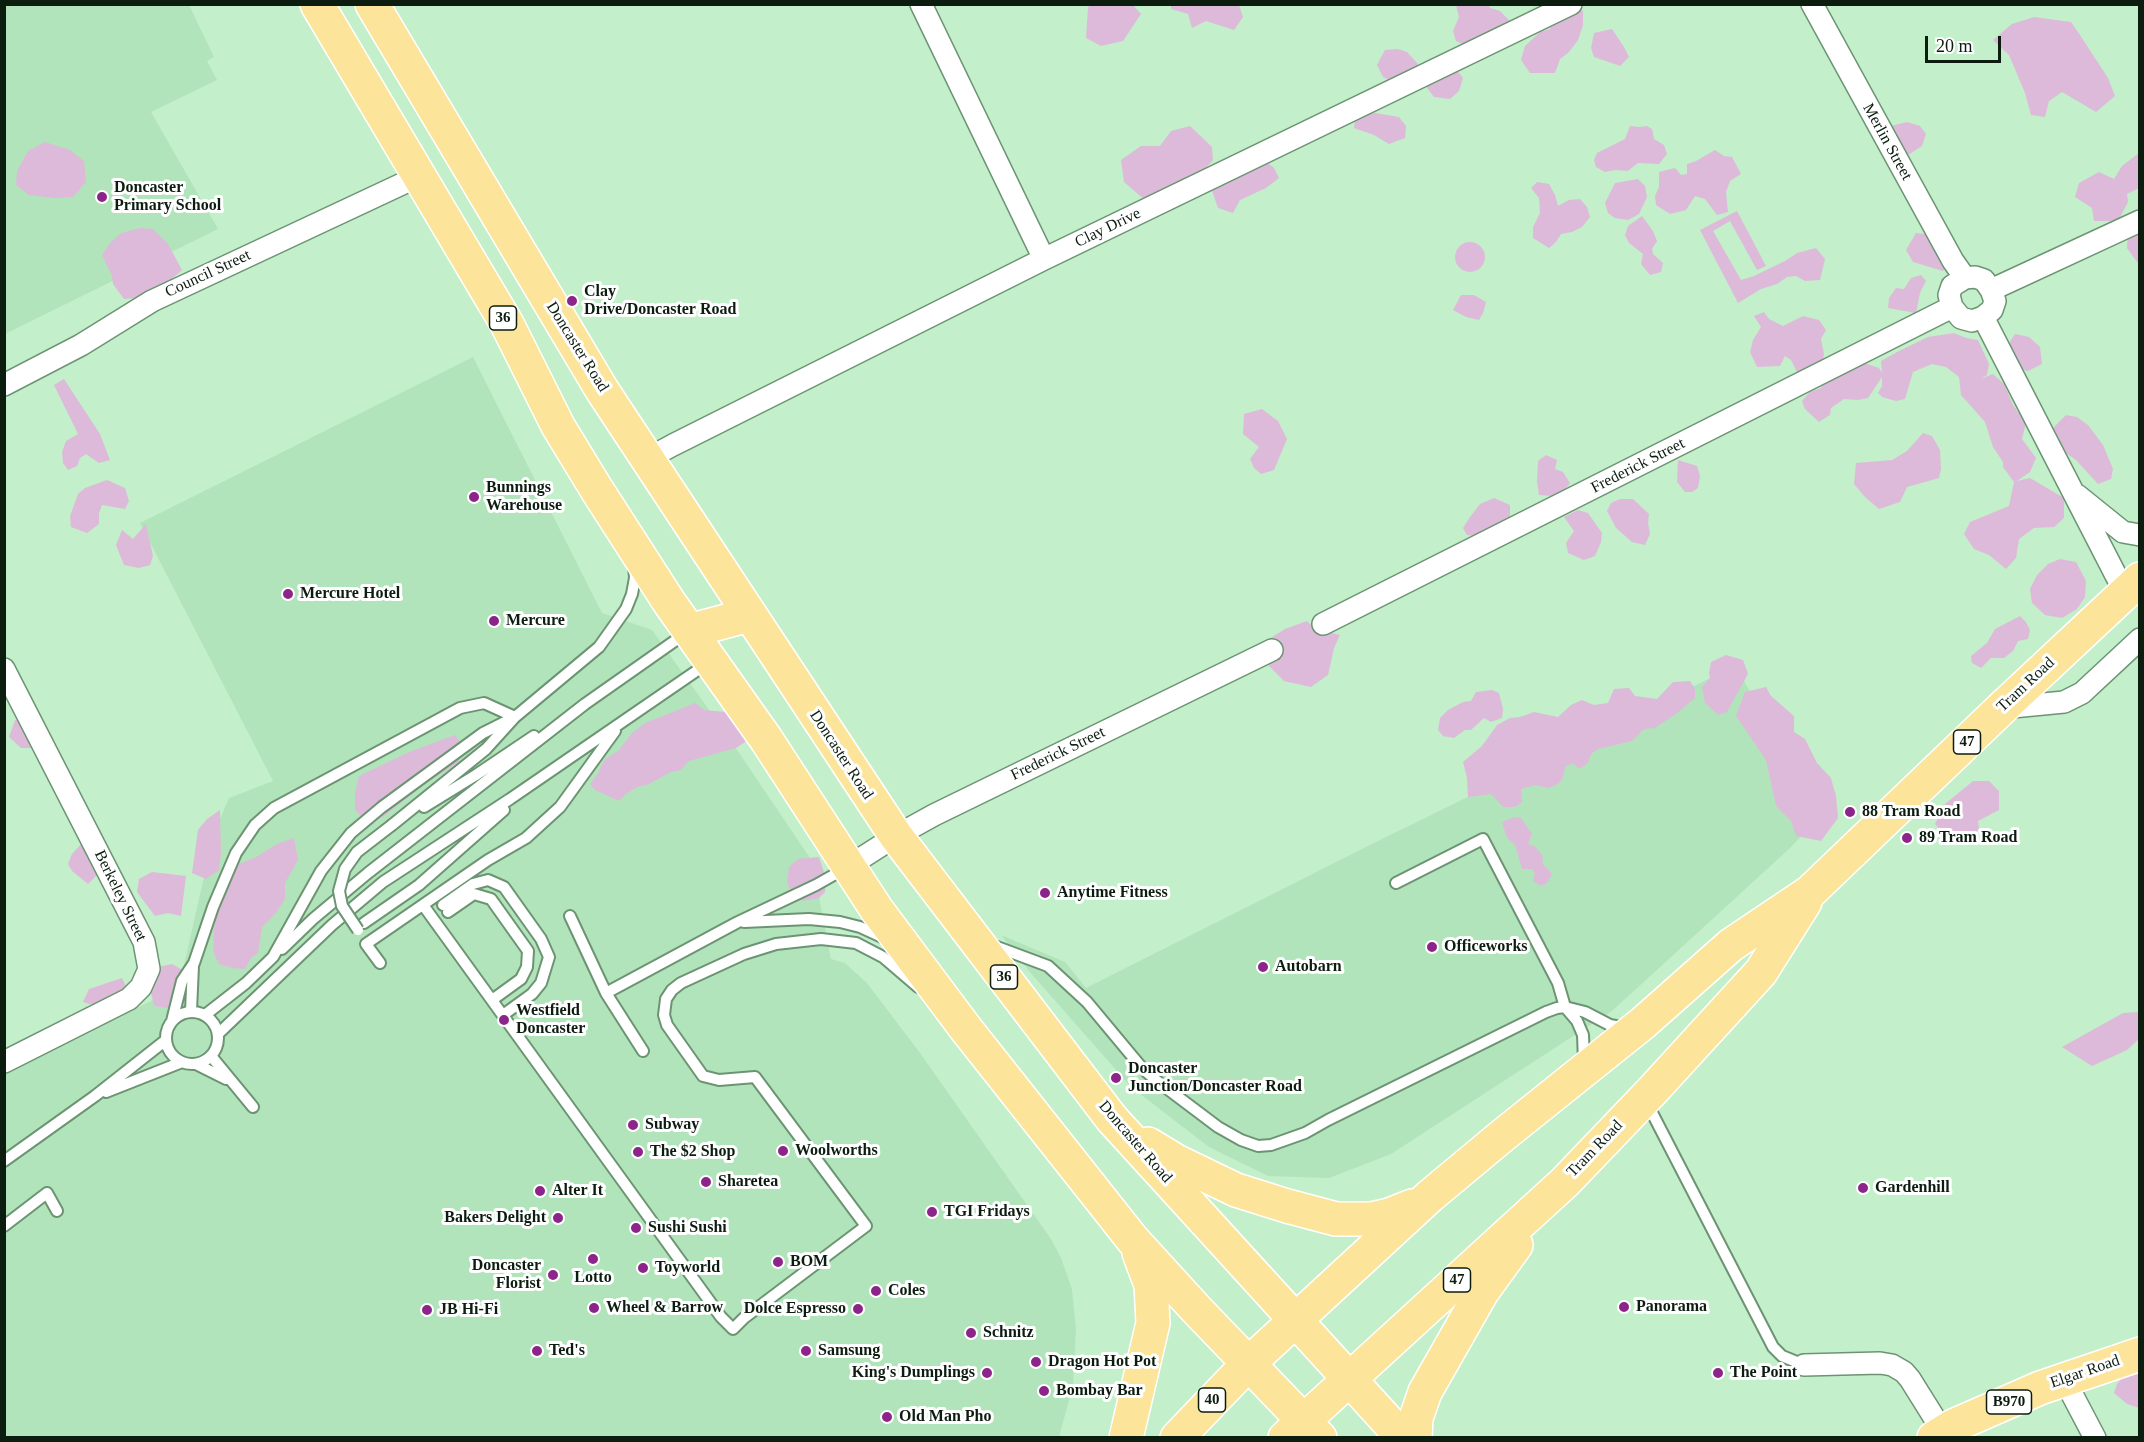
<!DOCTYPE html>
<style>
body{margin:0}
#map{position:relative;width:2144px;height:1442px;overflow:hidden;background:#c3efcb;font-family:Georgia,serif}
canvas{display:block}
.frame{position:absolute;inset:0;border:6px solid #0c1d10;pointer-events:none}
.scale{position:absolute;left:1925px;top:36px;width:76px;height:27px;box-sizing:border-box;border:3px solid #0c1d10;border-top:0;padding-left:8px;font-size:18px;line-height:21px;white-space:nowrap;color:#0c1d10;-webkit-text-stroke:4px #fff;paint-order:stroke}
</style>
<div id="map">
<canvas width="2144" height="1442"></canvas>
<div class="frame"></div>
<div class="scale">20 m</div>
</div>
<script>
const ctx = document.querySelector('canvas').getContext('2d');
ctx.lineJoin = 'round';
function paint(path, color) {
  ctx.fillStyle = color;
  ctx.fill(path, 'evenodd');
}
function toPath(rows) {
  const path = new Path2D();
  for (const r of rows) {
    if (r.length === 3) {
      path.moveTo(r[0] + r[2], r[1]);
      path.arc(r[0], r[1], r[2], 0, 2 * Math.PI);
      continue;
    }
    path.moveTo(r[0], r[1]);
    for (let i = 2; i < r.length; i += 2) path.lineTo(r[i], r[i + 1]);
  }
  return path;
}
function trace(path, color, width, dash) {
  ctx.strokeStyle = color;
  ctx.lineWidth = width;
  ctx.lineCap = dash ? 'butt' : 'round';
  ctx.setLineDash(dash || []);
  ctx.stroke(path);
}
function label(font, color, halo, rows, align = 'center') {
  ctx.font = font + ' Georgia,serif';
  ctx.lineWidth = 6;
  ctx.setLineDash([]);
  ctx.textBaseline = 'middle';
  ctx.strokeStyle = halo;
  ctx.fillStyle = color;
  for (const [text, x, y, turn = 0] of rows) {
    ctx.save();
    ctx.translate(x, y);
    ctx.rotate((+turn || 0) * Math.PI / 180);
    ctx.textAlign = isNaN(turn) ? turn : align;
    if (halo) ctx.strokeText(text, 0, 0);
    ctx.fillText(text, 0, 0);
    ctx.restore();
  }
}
paint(toPath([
 [5,5,189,5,214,57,207,61,217,80,151,112,218,229,5,334],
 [473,357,602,613,652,630,727,735,812,861,831,959,845,963,867,983,920,1053,1051,1239,1061,1258,1072,1289,1076,1329,1073,1386,1059,1437,5,1438,5,1074,179,987,214,833,229,798,273,781,140,523],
 [1735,666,1822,814,1789,849,1612,1011,1391,1154,1329,1178,1268,1176,1209,1147,1131,1087,1029,971,1001,935,1065,962,1086,988,1376,842]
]), '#b2e4bb');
paint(toPath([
 [1091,5,1133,5,1141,14,1123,41,1101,46,1086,38,1088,7],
 [1171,5,1239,5,1243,17,1234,30,1206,21,1192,28,1188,14,1171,9],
 [1456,5,1489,5,1490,8,1500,11,1510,21,1504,32,1471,48,1456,41,1453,31,1459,17],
 [1567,5,1583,11,1583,25,1578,40,1569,52,1560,59,1555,73,1530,73,1521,60,1525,46,1540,32,1550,29,1552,20],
 [2034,17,2071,22,2078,32,2108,78,2115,96,2096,112,2062,92,2049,101,2045,117,2031,115,2025,93,2009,55,1993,40,2012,24],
 [1612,29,1624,47,1629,57,1620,66,1594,57,1591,48,1594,33],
 [1398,49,1407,52,1418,64,1409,78,1394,82,1383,77,1377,65,1385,50],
 [1456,69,1463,78,1459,91,1450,99,1434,97,1427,88,1429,71],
 [1375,113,1399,117,1406,126,1405,138,1389,144,1374,135,1354,128,1355,120,1362,116],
 [1907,122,1920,126,1926,134,1922,146,1908,155,1892,144,1891,126],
 [1190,126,1212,147,1213,160,1193,182,1145,200,1124,182,1121,160,1141,146,1160,146,1171,131],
 [1630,126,1639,127,1647,126,1652,129,1654,139,1664,145,1667,154,1659,164,1638,163,1628,171,1615,170,1605,172,1596,167,1594,160,1597,153,1625,139],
 [45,142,70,150,84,161,86,182,73,197,55,198,29,195,16,185,17,171,28,151],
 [1715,150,1724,156,1732,157,1741,174,1730,181,1726,192,1728,212,1717,215,1705,199,1695,196,1686,210,1670,214,1656,205,1655,196,1659,187,1659,172,1675,168,1681,175,1687,174,1687,164,1696,161],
 [2139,153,2139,188,2127,194,2128,202,2118,221,2094,221,2092,208,2075,197,2079,183,2099,172,2114,179,2122,166],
 [1267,162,1274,168,1279,178,1266,188,1240,200,1233,213,1218,208,1208,179],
 [1638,179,1645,186,1647,197,1639,214,1628,220,1615,218,1608,213,1605,203,1615,183],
 [1537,182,1549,184,1555,195,1558,206,1569,200,1580,199,1587,207,1590,217,1582,227,1572,232,1561,234,1556,242,1549,248,1533,238,1533,227,1540,213,1539,198,1531,188],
 [1737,211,1766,266,1757,270,1730,221,1713,231,1741,280,1754,276,1785,261,1797,253,1816,248,1825,259,1820,280,1805,281,1796,276,1787,277,1777,284,1761,289,1738,303,1700,230],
 [1642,216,1653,231,1657,241,1652,249,1653,254,1663,263,1661,272,1650,275,1641,264,1643,254,1629,243,1625,235,1628,226],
 [2139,225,2139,262,2137,262,2127,248,2128,233],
 [140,228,153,229,168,244,182,270,151,297,124,299,113,284,112,276,102,255,110,243,121,233],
 [1939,229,1955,257,1943,271,1913,262,1906,250,1916,233,1923,234],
 [1470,257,15],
 [1921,275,1926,281,1920,293,1916,313,1888,308,1889,298,1896,288,1904,289,1911,278],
 [1461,295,1474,295,1486,302,1483,313,1479,320,1466,317,1453,310],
 [1764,312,1769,319,1783,326,1803,316,1819,320,1826,330,1821,339,1824,354,1821,370,1798,374,1791,360,1785,356,1780,366,1757,367,1750,352,1753,340,1761,327,1754,316],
 [1954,333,1966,338,1978,340,1989,364,1987,375,1981,379,1993,374,2004,384,2013,405,2026,423,2022,439,2036,458,2030,472,2017,481,2030,478,2064,498,2064,518,2054,527,2034,528,2019,539,2016,558,2006,569,1989,555,1974,549,1964,534,1970,522,2009,506,2014,482,2003,467,2003,462,1993,447,1985,422,1961,395,1959,377,1946,367,1932,364,1913,372,1905,399,1896,401,1882,397,1878,393,1882,386,1882,377,1868,398,1858,400,1844,399,1831,408,1830,415,1819,422,1805,409,1802,401,1810,392,1821,388,1829,367,1855,353,1867,364,1879,368,1882,373,1881,361,1899,351,1928,337],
 [2015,334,2029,337,2040,347,2042,364,2028,371,2011,367,2006,348],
 [64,379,100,434,110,460,99,463,86,454,80,458,77,466,68,470,63,463,62,452,66,441,78,434,54,385],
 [1262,409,1278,421,1287,439,1274,470,1261,474,1254,468,1250,459,1259,447,1243,434,1244,414],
 [2066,415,2077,417,2088,425,2103,445,2113,469,2111,479,2098,484,2076,460,2057,447,2049,432],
 [1923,433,1932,436,1940,450,1941,469,1939,478,1907,487,1900,502,1879,509,1865,497,1854,484,1856,463,1892,460,1907,451],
 [1546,455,1557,460,1555,469,1563,472,1570,483,1562,493,1552,496,1539,495,1537,481,1538,461],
 [1678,460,1697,466,1700,476,1698,488,1692,492,1685,492,1677,482],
 [107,480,125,488,129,501,125,509,102,505,99,513,99,524,87,533,71,527,70,516,78,494,85,488],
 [1494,498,1510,505,1510,522,1484,537,1467,535,1463,528,1470,517,1480,504],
 [1620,499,1633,499,1649,514,1648,523,1650,534,1645,545,1632,542,1616,528,1607,511,1611,503],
 [1578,510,1588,513,1602,533,1601,542,1595,556,1584,560,1568,553,1566,543,1574,531,1564,517],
 [146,524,153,556,150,565,139,568,124,565,116,545,122,530,133,539],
 [2060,559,2076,562,2086,581,2085,597,2077,609,2062,618,2045,615,2032,603,2030,589,2037,575,2048,564],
 [2020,616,2026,622,2030,630,2028,639,2018,641,2013,651,2004,658,1991,658,1981,668,1972,663,1971,656,1987,643,1995,629],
 [1307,621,1315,629,1340,635,1334,648,1328,675,1311,687,1284,681,1269,666,1269,639,1285,629],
 [1726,655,1743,660,1748,674,1727,712,1718,715,1705,703,1702,687,1710,678,1709,673,1711,662],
 [1690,681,1695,689,1695,698,1677,713,1655,728,1644,729,1632,741,1598,749,1591,754,1588,763,1579,769,1573,763,1565,767,1563,778,1558,784,1548,788,1534,785,1521,789,1522,802,1515,807,1503,807,1491,794,1468,797,1467,778,1463,762,1482,746,1497,725,1510,718,1520,717,1534,712,1558,717,1571,705,1582,700,1594,705,1608,703,1614,689,1629,688,1635,696,1657,699,1673,682],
 [1766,687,1771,696,1794,716,1794,732,1805,739,1817,763,1831,778,1836,796,1838,818,1821,841,1796,836,1791,821,1776,806,1766,760,1736,716,1745,692],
 [1492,690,1499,693,1503,709,1502,718,1491,722,1484,718,1471,730,1465,730,1454,738,1443,736,1438,730,1440,718,1448,710,1463,702,1471,701,1476,692],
 [695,703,704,710,726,712,732,717,748,740,736,748,689,761,681,770,671,772,647,785,637,787,626,794,619,801,595,790,590,784,598,773,604,760,619,750,632,733,645,723],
 [15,720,27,720,40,734,31,748,21,748,9,737],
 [455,735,464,747,458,763,426,783,383,817,365,821,355,810,355,793,359,776,409,752],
 [1973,781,1989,781,1999,791,1999,810,1978,821,1979,828,1970,843,1953,844,1935,824,1945,804],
 [220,810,221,854,219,870,206,879,192,873,198,830,207,819],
 [1514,817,1521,818,1532,834,1528,844,1534,846,1542,854,1543,864,1552,874,1547,883,1541,886,1533,881,1535,874,1532,869,1522,869,1515,845,1507,838,1502,822],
 [294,838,298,860,285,883,285,899,275,914,262,927,258,953,251,958,245,969,232,968,219,964,213,951,214,929,221,887,236,865,256,857,277,844],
 [81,844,95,855,98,874,88,884,72,871,68,864,72,854],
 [819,857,826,879,825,892,819,898,803,901,791,891,787,883,789,867,798,859],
 [152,872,186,876,181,916,168,913,155,916,137,892,139,879],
 [172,964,188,973,186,1002,166,1008,154,1006,150,988,154,968],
 [122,978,129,993,99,1007,83,1002,89,989],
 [2139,1012,2139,1039,2127,1050,2092,1066,2062,1047,2123,1013],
 [2139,1363,2139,1408,2127,1404,2114,1393,2117,1384,2129,1370]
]), '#ddbad9');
const service = toPath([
 [424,807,476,775,534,736],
 [423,905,721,1317,733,1329,744,1318,866,1226,755,1077,719,1080,703,1076,667,1025,664,1015,666,999,672,990,681,983,744,954,776,944,821,939,856,943,883,957,918,987],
 [443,905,473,884,488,880,504,887,541,939,549,957,541,983,532,994,503,1015],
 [448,912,474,894,491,899,528,951,527,967,521,979,492,1000],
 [570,916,606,993,643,1051],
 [744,922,809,919,840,922,860,927,884,938],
 [364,923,419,885,504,810],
 [989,944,1048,966,1087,1002,1142,1068,1157,1081,1218,1127,1241,1140,1258,1146,1271,1145,1305,1133,1328,1120,1546,1012,1557,1008,1565,1007,1558,983,1483,839,1396,883],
 [282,949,313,919,368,873,585,704,686,633],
 [380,963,366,944,488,860,526,838,560,807,615,731],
 [606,993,738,922,816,885,846,868],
 [1565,1007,1585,1012,1610,1025,1626,1028],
 [1565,1007,1577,1021,1583,1035,1584,1062],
 [191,1011,193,966],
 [192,1038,26],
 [205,1015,246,983,273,957,321,871,351,833,382,807,483,733,515,717,599,647,626,609,632,594,635,578,634,566],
 [172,1021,182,981,194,963,213,907,236,853,255,825,274,808,460,708,484,703,515,717,486,749,392,825],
 [218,1034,332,925,383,882,510,799,708,663],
 [211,1056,253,1107],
 [196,1064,226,1079],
 [106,1092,182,1062],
 [1647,1103,1773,1347,1782,1356,1804,1365],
 [4,1161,95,1096,166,1040],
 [4,1226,47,1193,57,1211]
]);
const minor = toPath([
 [921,4,1044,259],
 [1812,4,1953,261,1965,278],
 [1975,277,1984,280,1991,290,1995,301,1992,310,1983,317,1972,321,1961,318,1952,307,1949,295,1952,286,1965,278,1975,277],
 [1991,290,2140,221],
 [1983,317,2125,593],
 [4,385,81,345,152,301,419,176],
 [647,459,673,445,1044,259,1571,4],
 [2077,495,2123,532,2140,535],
 [1323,624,1952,307],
 [4,669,144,942,149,969,141,987,129,999,4,1062],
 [2002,708,2064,702,2082,693,2140,639],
 [849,866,896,836,934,815,1272,650],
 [1804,1365,1880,1363,1892,1365,1904,1372,1910,1379,1935,1419,1944,1426,1953,1426],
 [2064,1379,2095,1438]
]);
const primary = toPath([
 [317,4,507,324,558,426,597,490,669,602,766,739,877,910,966,1029,1133,1240,1196,1309,1320,1438],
 [372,4,602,390,896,836,1112,1119,1403,1438],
 [689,631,749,615],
 [1148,1144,1176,1161,1236,1190,1287,1206,1336,1219,1371,1219,1389,1215,1412,1206],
 [1126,1438,1153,1323,1151,1285,1139,1253],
 [1177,1438,1248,1364,1430,1196,1502,1136,1643,1023,1731,945,1810,892,2002,708,2140,579],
 [1285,1438,1565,1182,1652,1091,1761,972,1805,902],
 [1415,1438,1416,1418,1425,1392,1482,1292,1516,1245],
 [1934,1438,1953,1426,2040,1388,2140,1354]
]);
trace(service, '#6c9473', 14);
trace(minor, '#6c9473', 24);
trace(primary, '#fff', 36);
trace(service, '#fff', 10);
trace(minor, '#fff', 21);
trace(primary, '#fde49b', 33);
const serviceBridge = toPath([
 [358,930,342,906,339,891,345,869,357,852,392,825]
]);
trace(serviceBridge, '#6c9473', 14, []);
trace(serviceBridge, '#fff', 10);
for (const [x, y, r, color] of [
 [102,197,6,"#8d2489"],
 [572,301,6,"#8d2489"],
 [474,497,6,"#8d2489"],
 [288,594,6,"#8d2489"],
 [494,621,6,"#8d2489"],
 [1850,812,6,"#8d2489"],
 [1907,838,6,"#8d2489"],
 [1045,893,6,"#8d2489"],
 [1432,947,6,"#8d2489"],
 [1263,967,6,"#8d2489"],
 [504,1020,6,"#8d2489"],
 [1116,1078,6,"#8d2489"],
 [633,1125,6,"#8d2489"],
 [783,1151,6,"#8d2489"],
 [638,1152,6,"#8d2489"],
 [706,1182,6,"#8d2489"],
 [1863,1188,6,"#8d2489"],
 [540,1191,6,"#8d2489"],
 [932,1212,6,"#8d2489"],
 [558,1218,6,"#8d2489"],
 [636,1228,6,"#8d2489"],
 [593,1259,6,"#8d2489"],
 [778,1262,6,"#8d2489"],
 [643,1268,6,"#8d2489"],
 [553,1275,6,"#8d2489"],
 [876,1291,6,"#8d2489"],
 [1624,1307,6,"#8d2489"],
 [594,1308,6,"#8d2489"],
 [858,1309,6,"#8d2489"],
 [427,1310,6,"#8d2489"],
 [971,1333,6,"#8d2489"],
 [537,1351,6,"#8d2489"],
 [806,1351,6,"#8d2489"],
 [1036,1362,6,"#8d2489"],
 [987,1373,6,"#8d2489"],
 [1718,1373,6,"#8d2489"],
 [1044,1391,6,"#8d2489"],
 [887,1417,6,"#8d2489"]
]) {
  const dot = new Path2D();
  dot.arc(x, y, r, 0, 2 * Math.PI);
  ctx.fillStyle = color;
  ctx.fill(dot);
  trace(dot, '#fff', 2);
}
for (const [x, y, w] of [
 [503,318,27],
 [1967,742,27],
 [1004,977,27],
 [1457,1280,27],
 [1212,1400,27],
 [2009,1402,45]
]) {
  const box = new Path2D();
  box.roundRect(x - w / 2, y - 12, w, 24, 4.5);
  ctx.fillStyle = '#fff';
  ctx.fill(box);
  trace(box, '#0c1d10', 1.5);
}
label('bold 15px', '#0c1d10', null, [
 ["36",503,318],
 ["47",1967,742],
 ["36",1004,977],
 ["47",1457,1280],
 ["40",1212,1400],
 ["B970",2009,1402]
]);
label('16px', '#0c1d10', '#fff', [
 ["Merlin Street",1887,142,61],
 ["Clay Drive",1108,228,-26],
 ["Council Street",208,274,-25],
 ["Doncaster Road",577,347,58],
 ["Frederick Street",1638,466,-27],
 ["Tram Road",2026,685,-43],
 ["Frederick Street",1058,754,-26],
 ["Doncaster Road",841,755,57],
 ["Berkeley Street",120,896,64],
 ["Doncaster Road",1135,1142,49],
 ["Tram Road",1595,1149,-46],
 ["Elgar Road",2085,1372,-19]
]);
label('bold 16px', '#0c1d10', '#fff', [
 ["Doncaster",114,188],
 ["Primary School",114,206],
 ["Clay",584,292],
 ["Drive/Doncaster Road",584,310],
 ["Bunnings",486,488],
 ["Warehouse",486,506],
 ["Mercure Hotel",300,594],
 ["Mercure",506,621],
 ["88 Tram Road",1862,812],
 ["89 Tram Road",1919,838],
 ["Anytime Fitness",1057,893],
 ["Officeworks",1444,947],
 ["Autobarn",1275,967],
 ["Westfield",516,1011],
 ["Doncaster",516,1029],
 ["Doncaster",1128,1069],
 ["Junction/Doncaster Road",1128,1087],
 ["Subway",645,1125],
 ["Woolworths",795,1151],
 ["The $2 Shop",650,1152],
 ["Sharetea",718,1182],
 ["Gardenhill",1875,1188],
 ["Alter It",552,1191],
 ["TGI Fridays",944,1212],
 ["Bakers Delight",546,1218,"right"],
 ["Sushi Sushi",648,1228],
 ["BOM",790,1262],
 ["Doncaster",541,1266,"right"],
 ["Florist",541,1284,"right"],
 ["Toyworld",655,1268],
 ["Lotto",593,1278,"center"],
 ["Coles",888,1291],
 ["Panorama",1636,1307],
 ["Wheel & Barrow",606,1308],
 ["Dolce Espresso",846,1309,"right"],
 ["JB Hi-Fi",439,1310],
 ["Schnitz",983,1333],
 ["Ted's",549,1351],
 ["Samsung",818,1351],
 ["Dragon Hot Pot",1048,1362],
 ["King's Dumplings",975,1373,"right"],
 ["The Point",1730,1373],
 ["Bombay Bar",1056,1391],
 ["Old Man Pho",899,1417]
], 'left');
</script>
